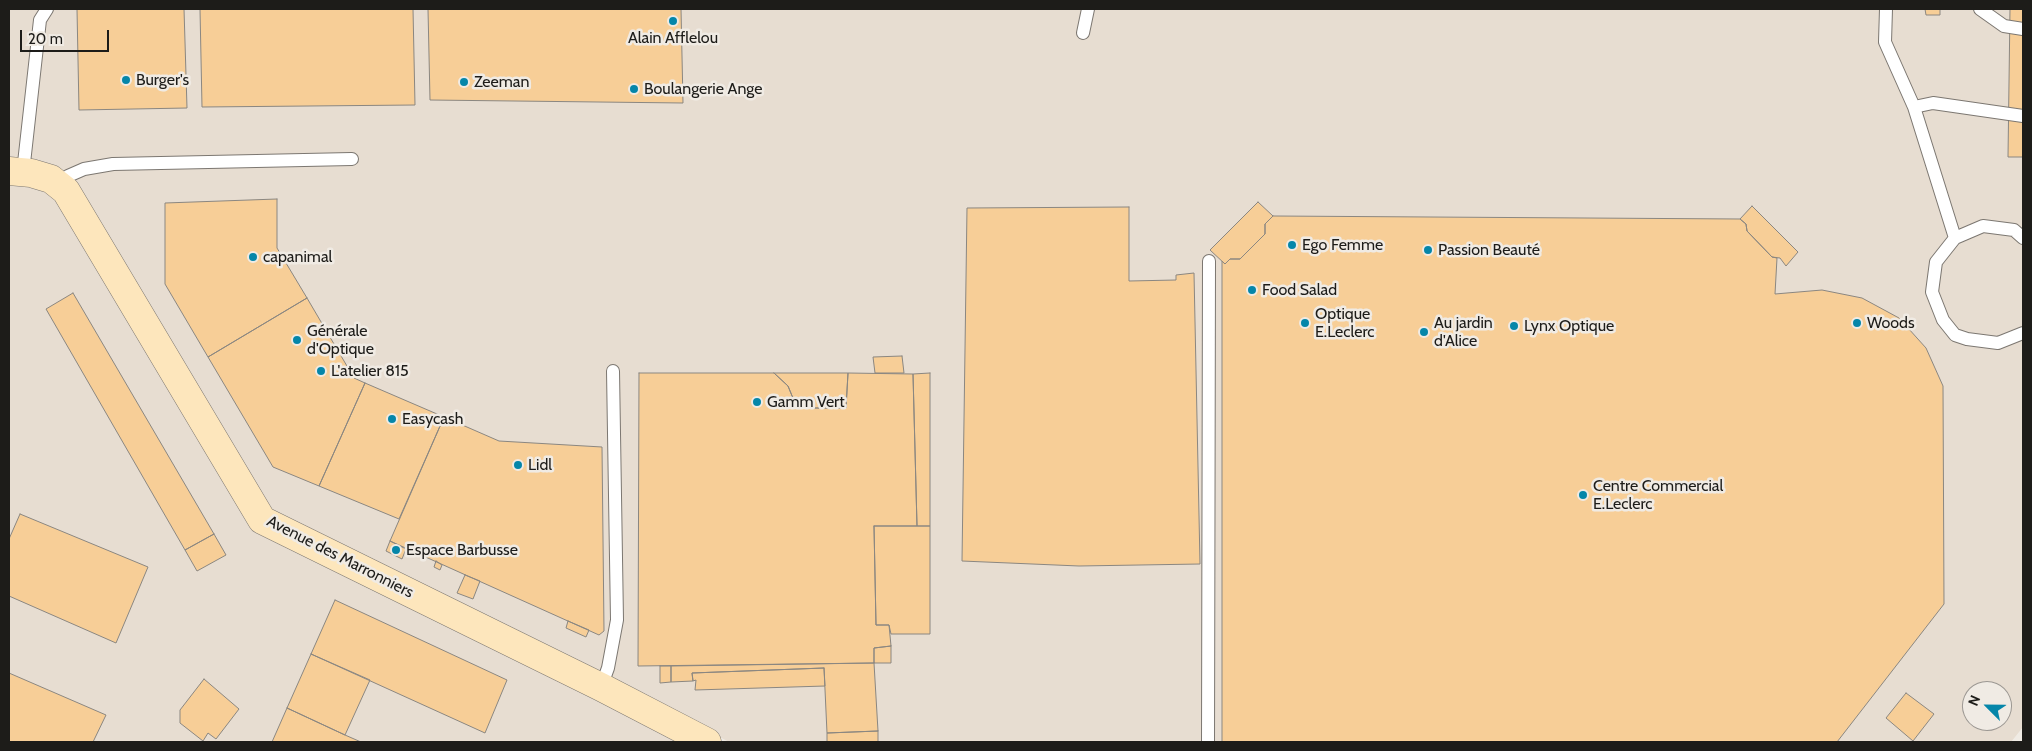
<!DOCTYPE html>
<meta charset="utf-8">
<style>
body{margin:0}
#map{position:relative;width:2032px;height:751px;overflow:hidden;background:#f0ebe4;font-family:Cabin,sans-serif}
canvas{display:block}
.frame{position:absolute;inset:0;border:10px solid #1d1c19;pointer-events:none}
.north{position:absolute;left:1962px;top:681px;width:50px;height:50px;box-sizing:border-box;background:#f0ebe4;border:1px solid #9c9893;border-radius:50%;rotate:293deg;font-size:14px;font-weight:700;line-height:20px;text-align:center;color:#1d1c19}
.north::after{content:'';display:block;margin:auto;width:18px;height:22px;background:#0586a9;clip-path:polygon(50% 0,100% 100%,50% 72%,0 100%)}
.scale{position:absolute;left:20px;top:30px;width:89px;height:22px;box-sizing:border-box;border:2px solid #1d1c19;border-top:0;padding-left:6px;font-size:15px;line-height:18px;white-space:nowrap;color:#1d1c19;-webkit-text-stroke:4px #f0ebe4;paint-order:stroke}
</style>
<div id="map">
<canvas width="2032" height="751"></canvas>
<div class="frame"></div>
<div class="north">N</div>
<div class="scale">20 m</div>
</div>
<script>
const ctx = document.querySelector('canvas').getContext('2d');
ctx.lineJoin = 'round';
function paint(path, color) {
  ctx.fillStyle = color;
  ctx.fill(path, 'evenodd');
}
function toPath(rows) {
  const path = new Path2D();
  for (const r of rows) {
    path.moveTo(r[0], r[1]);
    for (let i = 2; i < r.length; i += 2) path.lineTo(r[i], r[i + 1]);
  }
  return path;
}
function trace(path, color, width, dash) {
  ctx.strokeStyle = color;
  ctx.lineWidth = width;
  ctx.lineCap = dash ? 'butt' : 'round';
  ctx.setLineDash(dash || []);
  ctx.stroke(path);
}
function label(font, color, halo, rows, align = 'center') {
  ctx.font = font + ' Cabin,sans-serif';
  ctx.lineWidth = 5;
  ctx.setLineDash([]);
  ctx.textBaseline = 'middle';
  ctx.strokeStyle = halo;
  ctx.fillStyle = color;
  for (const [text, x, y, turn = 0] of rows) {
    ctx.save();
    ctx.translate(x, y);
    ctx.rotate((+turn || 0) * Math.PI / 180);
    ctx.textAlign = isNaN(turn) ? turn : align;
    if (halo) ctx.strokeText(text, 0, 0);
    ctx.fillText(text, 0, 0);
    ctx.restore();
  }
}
paint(toPath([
 [9,9,2023,9,2023,727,2011,742,729,742,709,731,701,742,9,742],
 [1972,691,2002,691,2002,721,1972,721]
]), '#e7ddd1');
const building = toPath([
 [77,9,184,9,187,108,79,110,77,9],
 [200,9,413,9,415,105,202,107,200,9],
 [428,9,681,9,683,103,430,100,428,9],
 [1925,9,1940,9,1940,15,1926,15,1925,9],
 [2010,9,2023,9,2023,157,2008,157,2010,9],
 [277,199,277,248,307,298,208,357,165,284,165,203,277,199],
 [1258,202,1273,216,1265,224,1265,234,1240,259,1230,259,1225,264,1210,250,1258,202],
 [1752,206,1798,252,1786,266,1780,258,1772,257,1747,231,1746,224,1740,219,1752,206],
 [1129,207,1129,281,1176,280,1176,275,1194,273,1200,564,1079,566,962,561,967,208,1129,207],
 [1273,216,1740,219,1746,224,1747,231,1772,257,1777,258,1775,294,1822,290,1862,298,1899,318,1926,348,1943,386,1944,604,1837,742,1222,742,1222,261,1225,264,1230,259,1240,259,1265,234,1265,224,1273,216],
 [73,293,214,534,185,550,46,309,73,293],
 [307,298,354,378,365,383,319,486,273,467,208,357,307,298],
 [902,356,904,373,875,373,873,357,902,356],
 [639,373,774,373,788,386,797,408,846,408,848,373,913,374,917,526,874,526,876,625,889,625,891,646,874,648,874,663,638,666,639,373],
 [774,373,848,373,846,408,797,408,788,386,774,373],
 [930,373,930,526,917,526,913,374,930,373],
 [365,383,444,417,399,519,319,486,365,383],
 [444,417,499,441,602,447,604,631,599,635,390,541,444,417],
 [20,514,148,567,116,643,9,596,9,539,20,514],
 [874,526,930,526,930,634,891,634,889,625,876,625,874,526],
 [214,534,226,555,197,571,185,550,214,534],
 [390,541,406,549,402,559,386,551,390,541],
 [436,561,442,565,440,570,434,567,436,561],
 [465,575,480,581,473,599,457,593,465,575],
 [335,600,507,680,485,733,311,654,335,600],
 [568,621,589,630,586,637,566,628,568,621],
 [891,646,891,663,874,663,874,648,891,646],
 [311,654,370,680,345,735,287,708,311,654],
 [874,663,878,731,827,733,824,668,692,673,693,681,671,682,671,666,874,663],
 [660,666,671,666,671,682,660,683,660,666],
 [824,668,825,686,695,690,696,680,693,681,692,673,824,668],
 [9,673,106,715,93,742,9,742,9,673],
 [204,679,239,709,216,739,208,733,203,741,180,723,180,710,204,679],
 [1906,693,1934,714,1913,741,1886,718,1906,693],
 [287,708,345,735,361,742,272,742,287,708],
 [878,731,878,742,827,742,827,733,878,731]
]);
paint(building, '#f7ce97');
trace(building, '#8b8781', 1);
const lane = toPath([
 [1886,9,1885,42,1914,107,1955,238],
 [1980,9,2004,26,2023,29],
 [1083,33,1088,9],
 [1914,107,1933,103,2023,116],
 [23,172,40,20,47,9],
 [60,184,68,176,84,169,113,164,352,159],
 [2023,238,2014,230,1983,226,1955,238,1936,262,1932,292,1943,320,1955,335,1967,339,1998,343,2023,333],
 [601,687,608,668,617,620,613,371],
 [1208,742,1209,261]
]);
const secondary = toPath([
 [9,171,31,173,51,179,66,191,262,520,601,687,707,742]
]);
trace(lane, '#7c7771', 14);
trace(secondary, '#7c7771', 29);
trace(lane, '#fff', 12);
trace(secondary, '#fde6bc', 28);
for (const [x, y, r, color] of [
 [673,21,5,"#0586a9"],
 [126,80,5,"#0586a9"],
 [464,82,5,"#0586a9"],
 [634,89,5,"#0586a9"],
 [1292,245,5,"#0586a9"],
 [1428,250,5,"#0586a9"],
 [253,257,5,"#0586a9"],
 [1252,290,5,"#0586a9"],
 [1305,323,5,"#0586a9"],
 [1857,323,5,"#0586a9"],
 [1514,326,5,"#0586a9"],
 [1424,332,5,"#0586a9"],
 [297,340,5,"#0586a9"],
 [321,371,5,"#0586a9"],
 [757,402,5,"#0586a9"],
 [392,419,5,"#0586a9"],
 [518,465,5,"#0586a9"],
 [1583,495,5,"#0586a9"],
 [396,550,5,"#0586a9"]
]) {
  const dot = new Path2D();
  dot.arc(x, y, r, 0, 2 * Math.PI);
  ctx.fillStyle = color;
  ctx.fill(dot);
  trace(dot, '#f0ebe4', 2);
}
label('16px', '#1d1c19', '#f0ebe4', [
 ["Alain Afflelou",673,38,"center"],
 ["Burger's",136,80],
 ["Zeeman",474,82],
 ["Boulangerie Ange",644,89],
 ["Ego Femme",1302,245],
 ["Passion Beauté",1438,250],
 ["capanimal",263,257],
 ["Food Salad",1262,290],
 ["Optique",1315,314],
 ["E.Leclerc",1315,332],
 ["Au jardin",1434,323],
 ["d'Alice",1434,341],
 ["Woods",1867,323],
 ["Lynx Optique",1524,326],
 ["Générale",307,331],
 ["d'Optique",307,349],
 ["L'atelier 815",331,371],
 ["Gamm Vert",767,402],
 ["Easycash",402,419],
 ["Lidl",528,465],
 ["Centre Commercial",1593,486],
 ["E.Leclerc",1593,504],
 ["Espace Barbusse",406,550]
], 'left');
label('16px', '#1d1c19', '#f0ebe4', [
 ["Avenue des Marronniers",340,557,27]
]);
</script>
